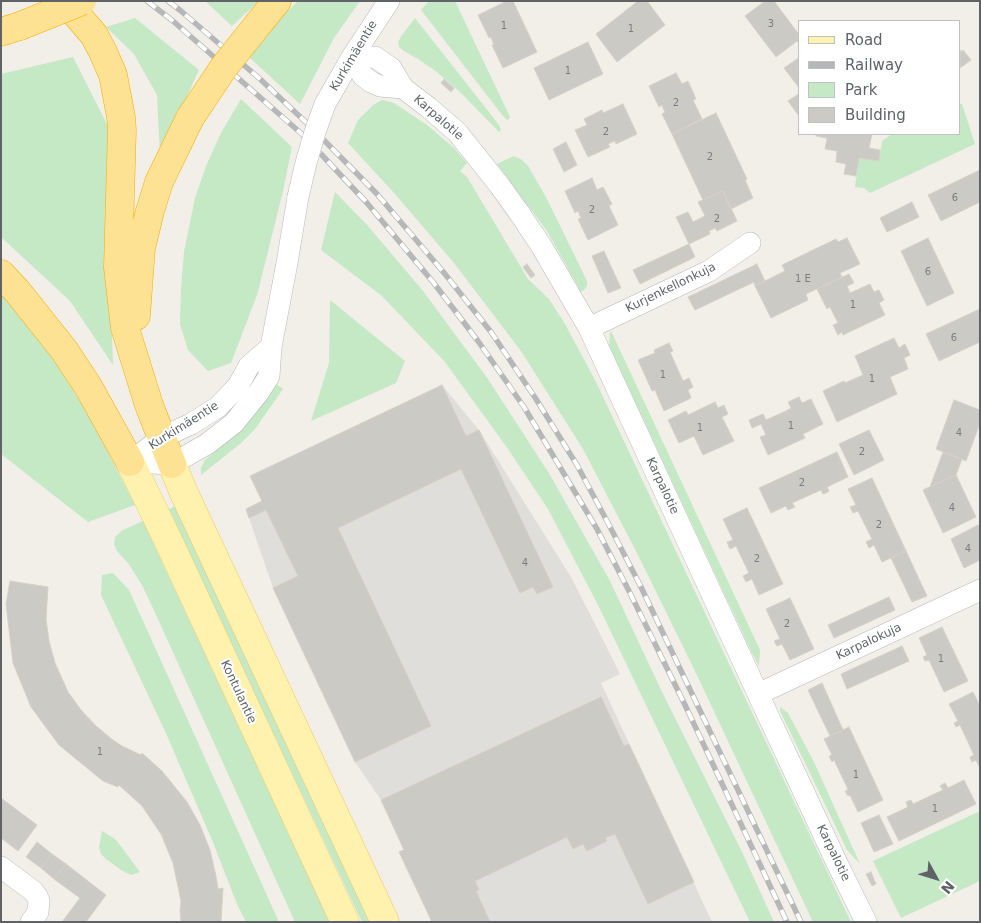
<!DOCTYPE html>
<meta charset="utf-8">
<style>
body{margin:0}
#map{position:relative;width:981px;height:923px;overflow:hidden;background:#f1efe8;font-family:"DejaVu Sans",sans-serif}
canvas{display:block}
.frame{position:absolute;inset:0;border:2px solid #5f6368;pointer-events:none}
.legend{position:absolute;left:798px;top:20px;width:162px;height:115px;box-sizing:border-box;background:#fff;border:1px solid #bfc1c3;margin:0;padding:6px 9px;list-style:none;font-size:15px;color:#5f6368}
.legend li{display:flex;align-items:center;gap:10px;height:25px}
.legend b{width:25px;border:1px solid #bfc1c3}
.north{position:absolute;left:911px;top:853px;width:50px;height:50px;-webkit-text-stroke:4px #fff;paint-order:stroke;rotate:129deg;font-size:14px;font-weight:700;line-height:20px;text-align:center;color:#5f6368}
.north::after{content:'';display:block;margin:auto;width:18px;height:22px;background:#5f6368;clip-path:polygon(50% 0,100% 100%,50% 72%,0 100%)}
</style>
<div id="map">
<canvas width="981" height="923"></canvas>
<div class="frame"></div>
<ul class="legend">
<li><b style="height:6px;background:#fff2af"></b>Road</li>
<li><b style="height:6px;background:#b6b7b8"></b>Railway</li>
<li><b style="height:14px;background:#c5e8c5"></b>Park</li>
<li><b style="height:14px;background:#cccac5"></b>Building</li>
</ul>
<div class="north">N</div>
</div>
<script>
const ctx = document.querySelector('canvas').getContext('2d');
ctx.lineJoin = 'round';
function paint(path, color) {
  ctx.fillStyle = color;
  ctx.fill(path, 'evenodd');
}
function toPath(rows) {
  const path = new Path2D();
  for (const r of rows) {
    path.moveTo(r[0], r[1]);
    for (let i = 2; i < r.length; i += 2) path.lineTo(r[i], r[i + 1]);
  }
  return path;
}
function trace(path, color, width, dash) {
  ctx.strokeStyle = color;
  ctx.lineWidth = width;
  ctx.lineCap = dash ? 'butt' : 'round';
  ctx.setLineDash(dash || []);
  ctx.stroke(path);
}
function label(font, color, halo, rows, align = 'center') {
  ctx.font = font + ' "DejaVu Sans",sans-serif';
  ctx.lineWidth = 4;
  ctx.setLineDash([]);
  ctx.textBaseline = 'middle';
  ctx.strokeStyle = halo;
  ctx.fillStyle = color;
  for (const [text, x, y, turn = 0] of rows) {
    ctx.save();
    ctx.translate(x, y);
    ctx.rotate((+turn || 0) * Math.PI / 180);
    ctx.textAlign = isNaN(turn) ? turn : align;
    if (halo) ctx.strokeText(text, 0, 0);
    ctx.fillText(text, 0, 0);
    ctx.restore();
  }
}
paint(toPath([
 [442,385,479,430,571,577,597,628,620,674,601,683,712,922,432,922,399,852,404,849,381,800,355,762,273,588,249,518,246,509,262,501]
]), '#e0deda');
paint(toPath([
 [205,1,259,1,232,26],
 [298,1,360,1,334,38,300,104,249,57,286,13],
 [429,1,455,1,510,117,509,119,507,120,503,116,421,10],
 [135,18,199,70,160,155,157,95,134,54,106,27],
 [415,18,499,125,501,130,499,132,461,93,437,72,418,59,404,51,399,47,398,42,402,35],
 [73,57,111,132,108,278,112,337,113,365,70,301,1,237,1,74],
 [241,99,292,147,283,191,257,295,231,363,208,371,188,350,180,324,181,288,184,252,195,198,206,166,221,133],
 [382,100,394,103,427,125,454,148,467,163,460,171,467,177,528,279,549,299,565,324,596,382,851,922,813,922,695,671,639,557,583,449,521,351,454,263,395,194,348,143,358,120,373,105],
 [960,104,962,104,975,144,870,193,864,188,855,187,859,158,879,161,882,141,892,134,960,134],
 [514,156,522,160,528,166,547,199,587,281,587,286,584,290,581,292,547,231,497,164],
 [335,192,368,226,423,291,488,379,550,475,610,581,662,692,743,854,774,922,750,922,599,607,548,509,508,449,445,362,382,296,321,250],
 [1,293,22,316,59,368,92,421,135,505,88,522,1,454],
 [330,300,405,361,396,383,311,421,329,363],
 [611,331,760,650,759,666,752,653,609,346,610,333],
 [275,383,283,389,255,429,241,443,201,475,201,468,205,460,231,438],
 [177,505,372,920,369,922,362,922,168,510],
 [143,521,330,922,295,922,152,606,142,585,128,563,117,551,114,544,115,537,123,530],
 [113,573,129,590,279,922,246,922,237,904,212,840,165,731,101,595,102,575],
 [780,707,788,713,814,762,860,864,847,850,780,711],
 [980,811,980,881,901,918,873,861],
 [102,831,115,839,120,845,140,872,131,875,121,870,106,859,101,854,99,847]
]), '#c5e8c5');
const building = toPath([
 [507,1,513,1,537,52,503,68,492,45,494,45,491,37,489,38,478,15,507,1],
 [638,1,647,1,665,25,617,62,596,34,638,1],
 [765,1,774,1,800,36,800,44,797,41,776,57,745,16,765,1],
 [588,42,603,74,549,100,534,68,588,42],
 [960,50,961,52,963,50,971,60,960,68,960,50],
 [800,57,800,89,784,68,800,57],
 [676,73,682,84,688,81,696,99,693,100,702,119,672,134,662,114,665,112,663,108,662,105,659,107,649,86,676,73],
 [444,79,454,88,451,92,441,83,444,79],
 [800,93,800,115,799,116,788,101,800,93],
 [623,104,637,134,616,144,615,141,608,144,610,147,588,157,575,130,587,125,584,119,602,110,603,113,623,104],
 [716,113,747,179,745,180,753,198,731,209,723,191,703,200,672,134,716,113],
 [816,134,872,134,869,148,880,150,879,161,859,158,856,176,844,174,846,164,836,162,837,151,825,149,827,138,816,136,816,134],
 [566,142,577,165,564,172,553,149,566,142],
 [980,170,980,202,941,221,928,195,980,170],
 [592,178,597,190,603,187,612,204,609,206,618,225,588,240,578,219,581,218,578,211,575,213,565,191,592,178],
 [723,191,737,221,717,231,715,228,709,231,710,234,689,244,676,217,688,212,693,222,705,216,698,202,723,191],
 [912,202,919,217,887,232,880,218,912,202],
 [847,238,860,264,840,273,842,277,806,294,808,300,771,318,755,286,785,271,782,265,836,239,838,242,847,238],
 [928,238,954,293,927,306,901,251,928,238],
 [689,244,695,257,640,284,633,270,689,244],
 [604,251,621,288,608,293,592,256,604,251],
 [527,264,535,275,531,278,523,267,527,264],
 [757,264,765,281,755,286,754,282,695,310,688,297,757,264],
 [849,274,854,283,847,286,850,293,870,284,874,292,879,290,884,300,879,303,885,315,843,335,842,332,838,335,833,325,838,323,830,307,827,309,817,289,849,274],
 [980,309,980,342,939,361,926,334,980,309],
 [894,338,899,348,905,344,910,355,904,358,908,369,890,377,897,394,837,422,823,391,844,381,845,383,863,375,855,356,894,338],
 [669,343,673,351,670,352,683,381,689,378,693,387,688,390,691,398,664,411,655,390,652,391,638,360,655,353,654,350,669,343],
 [442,385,466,436,479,430,553,587,537,594,533,587,520,593,461,469,338,528,431,726,355,762,273,588,298,576,266,510,249,518,246,509,262,501,250,476,442,385],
 [799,397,802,403,811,399,823,424,803,434,805,438,768,455,760,437,766,435,761,424,752,428,749,420,763,414,766,420,786,411,791,408,788,402,799,397],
 [954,400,980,410,980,423,966,461,936,449,954,400],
 [715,402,718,408,724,405,728,414,722,417,734,441,703,455,694,436,679,443,668,420,686,411,688,415,715,402],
 [869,430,884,460,854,475,839,444,869,430],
 [837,452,848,477,827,487,829,491,826,493,823,494,821,490,792,503,795,507,788,510,786,506,771,513,759,488,837,452],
 [943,452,962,459,956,475,930,487,943,452],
 [956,475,976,517,943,533,923,490,956,475],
 [872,478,906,551,882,562,874,545,869,548,866,542,872,539,858,511,853,513,850,507,856,505,848,489,872,478],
 [747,508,783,584,759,595,752,579,746,582,743,576,749,573,736,546,730,549,727,542,733,540,723,519,747,508],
 [978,525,980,528,980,560,964,568,951,539,978,525],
 [906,551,927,596,912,602,891,558,906,551],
 [10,581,48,587,46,619,49,641,55,663,68,692,81,710,96,726,113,740,122,746,141,755,142,753,162,771,187,802,200,825,210,850,216,876,218,889,223,888,221,922,181,922,180,911,181,901,173,863,161,834,142,806,119,785,118,787,103,781,59,745,31,707,13,663,6,604,10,581],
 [889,597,895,610,834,638,828,625,889,597],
 [790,598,814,649,790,660,782,644,777,646,774,641,780,639,766,609,790,598],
 [942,627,968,681,944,692,929,660,925,661,923,657,927,655,919,638,942,627],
 [902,646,909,661,847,689,841,674,902,646],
 [822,683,843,730,830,736,808,690,822,683],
 [973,692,980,706,980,768,976,760,972,762,970,757,974,755,960,725,956,727,954,723,958,721,949,704,973,692],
 [601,697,624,746,629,744,694,882,648,904,615,834,605,838,607,841,587,851,583,844,573,849,567,837,475,881,479,890,476,891,490,922,432,922,399,852,404,850,381,800,601,697],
 [849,727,883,800,858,812,850,795,848,796,845,791,848,790,847,787,834,760,832,762,829,756,832,755,824,739,849,727],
 [964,780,976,804,899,841,887,817,908,807,906,802,911,800,913,804,943,790,940,786,945,783,948,788,964,780],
 [1,798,37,825,18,851,1,838,1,798],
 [879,815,893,844,874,852,861,823,879,815],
 [37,842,52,854,41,868,26,857,37,842],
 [52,854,66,864,54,879,41,868,52,854],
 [66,864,106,895,86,922,62,922,80,898,54,879,66,864],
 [871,872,876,884,872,886,866,874,871,872]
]);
paint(building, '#cccac5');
trace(building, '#d6d1c6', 1);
const minor = toPath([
 [352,57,375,57,391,68,403,88,428,107,457,132,500,186,520,214,542,247,589,328,758,694,835,859,866,922],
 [352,57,363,76,371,82,380,86,403,88],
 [336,85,352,57,389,1],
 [589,328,709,271,750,243],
 [130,462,172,464,207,444,234,423,259,392,269,376,271,347,287,263,298,197],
 [130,462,163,437,191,424,218,407,238,386,249,366,271,347],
 [758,694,980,590],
 [1,867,33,891,37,896,39,901,38,912,31,922]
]);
const major = toPath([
 [130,462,168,540,345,922],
 [172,464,183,491,385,922]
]);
const highway = toPath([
 [65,1,94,35,103,52,113,75,121,117,122,130,118,267,125,328,149,405,172,464],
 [259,23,277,1],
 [1,32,20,26],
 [1,274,17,291,64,350,89,388,130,462],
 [136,316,141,248,150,211,159,182,190,118]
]);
trace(minor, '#b5b8bc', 22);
trace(major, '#f2c960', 29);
trace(highway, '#f9ab00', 29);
trace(minor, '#fff', 21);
trace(major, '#fff2af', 28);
trace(highway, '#fde293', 28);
const rail = toPath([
 [147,1,173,21,303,135,367,203,433,282,478,341,524,407,597,529,630,593,686,707,787,922],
 [168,1,181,11,260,79,312,128,377,194,445,274,491,332,536,399,577,465,608,523,641,587,801,922]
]);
trace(rail, '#b6b7b8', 5.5);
trace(rail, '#fff', 4, [11]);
const minorBridge = toPath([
 [298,197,306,163,315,132,325,104,336,85]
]);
const highwayBridge = toPath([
 [20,26,82,1],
 [190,118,224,67,259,23]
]);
trace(minorBridge, '#b5b8bc', 22, []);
trace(highwayBridge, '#f9ab00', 29, []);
trace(minorBridge, '#fff', 21);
trace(highwayBridge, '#fde293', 28);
label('10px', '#7a7d7f', null, [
 ["3",771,24],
 ["1",504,26],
 ["1",631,29],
 ["1",568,71],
 ["2",676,103],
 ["2",606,132],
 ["2",710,157],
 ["6",955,198],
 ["2",592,210],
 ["2",717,219],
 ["6",928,272],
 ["1 E",803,279],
 ["1",853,305],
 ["6",954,338],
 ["1",663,375],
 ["1",872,379],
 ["1",791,426],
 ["1",700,428],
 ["4",959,433],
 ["2",862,452],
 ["2",802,483],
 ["4",952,508],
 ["2",879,525],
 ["4",968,549],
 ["2",757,559],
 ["4",525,563],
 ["2",787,624],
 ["1",941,659],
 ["1",100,752],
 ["1",856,775],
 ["1",935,809]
]);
label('12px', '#5f6368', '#fff', [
 ["Kurkimäentie",354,56,-59],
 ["Karpalotie",438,118,41],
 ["Kurjenkellonkuja",671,288,-26],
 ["Kurkimäentie",184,426,-32],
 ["Karpalotie",662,486,65],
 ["Karpalokuja",869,642,-25],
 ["Kontulantie",238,692,65],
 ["Karpalotie",833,853,64]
]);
</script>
